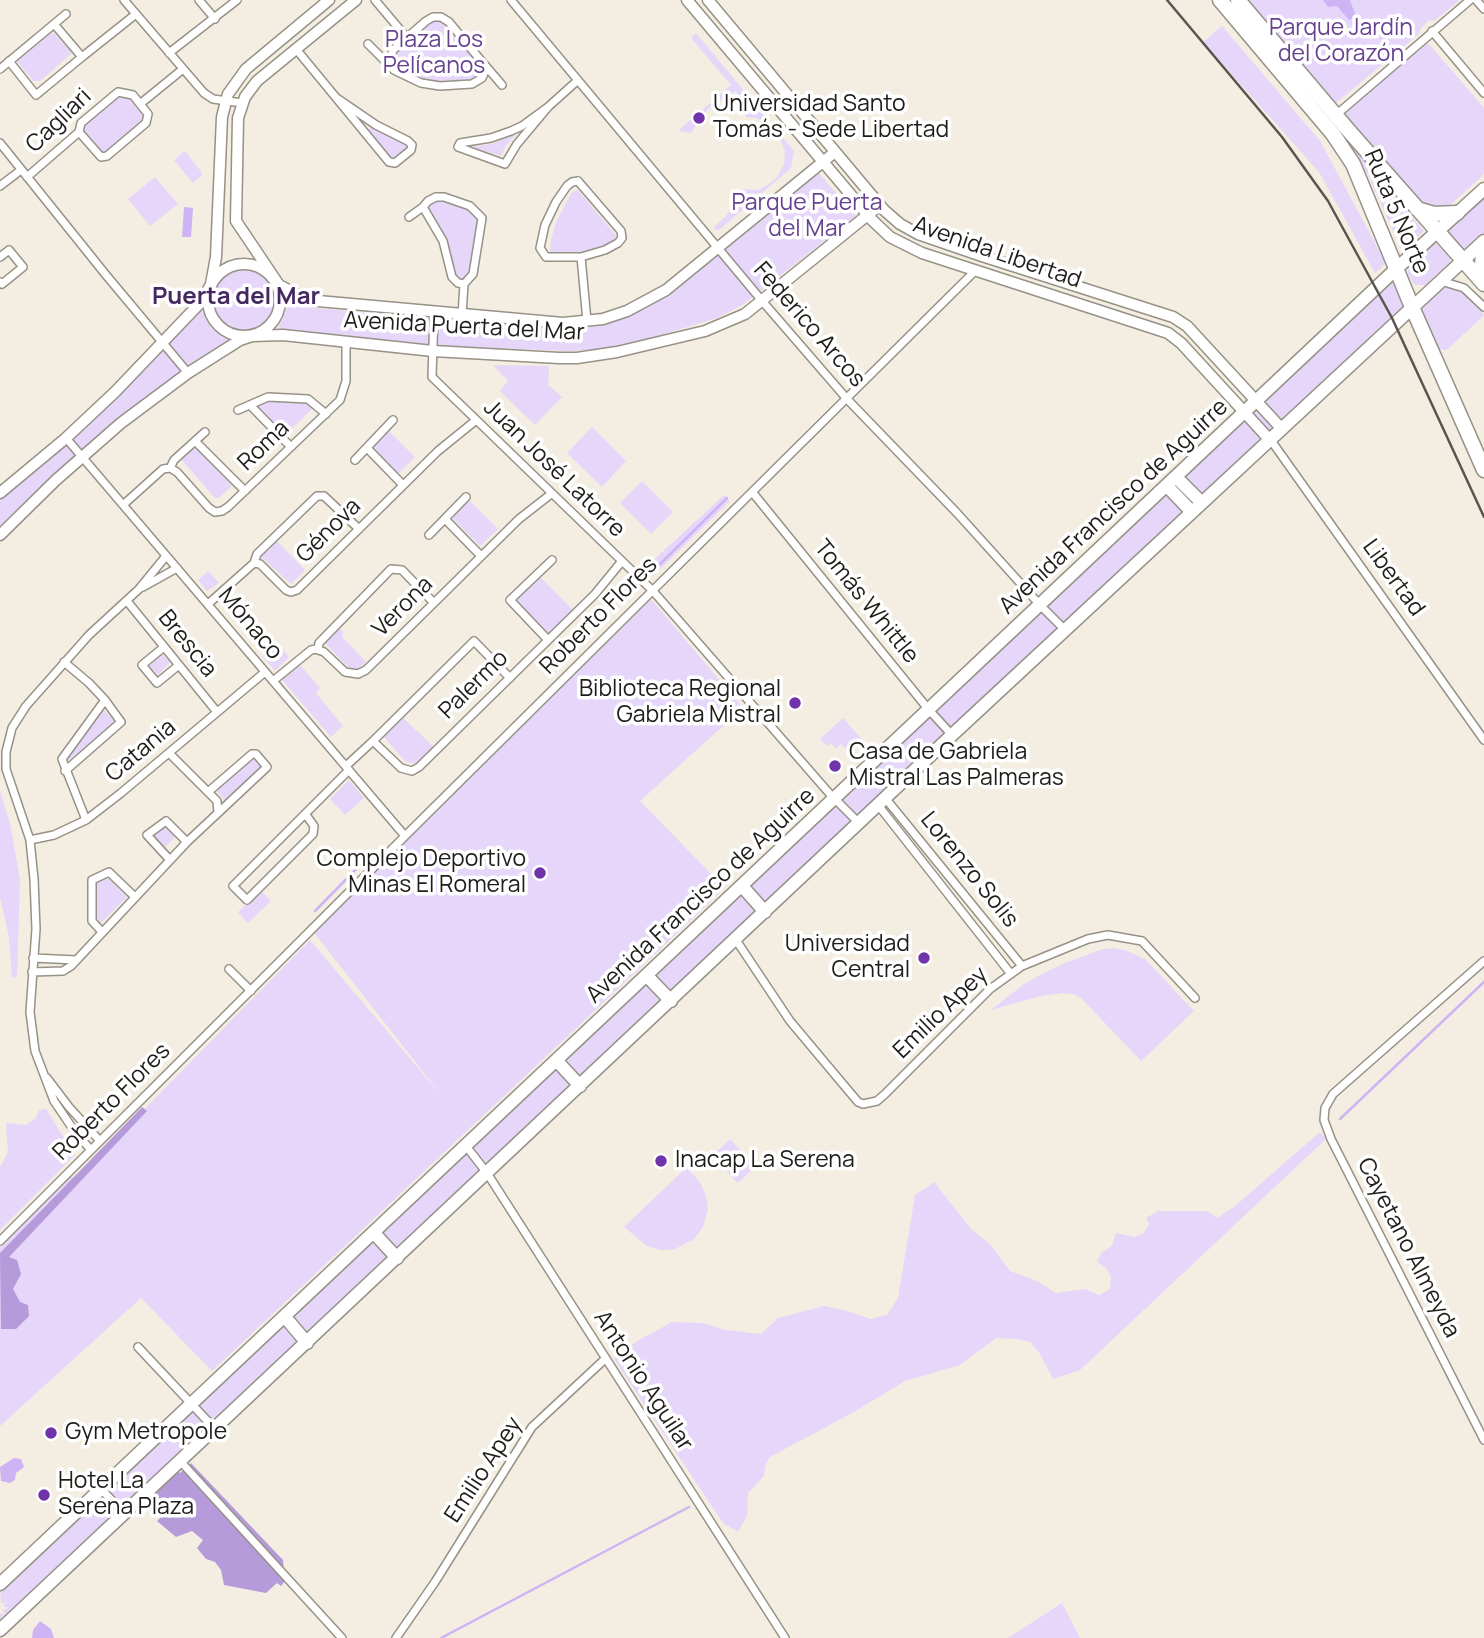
<!DOCTYPE html>
<meta charset="utf-8">
<style>
body{margin:0}
canvas{display:block;background:#f4eee2}
</style>
<canvas width="1484" height="1638"></canvas>
<script>
const ctx = document.querySelector('canvas').getContext('2d');
ctx.lineJoin = 'round';
function paint(path, color) {
  ctx.fillStyle = color;
  ctx.fill(path, 'evenodd');
}
function toPath(rows) {
  const path = new Path2D();
  for (const r of rows) {
    if (r.length === 3) {
      path.moveTo(r[0] + r[2], r[1]);
      path.arc(r[0], r[1], r[2], 0, 2 * Math.PI);
      continue;
    }
    path.moveTo(r[0], r[1]);
    for (let i = 2; i < r.length; i += 2) path.lineTo(r[i], r[i + 1]);
  }
  return path;
}
function trace(path, color, width, dash) {
  ctx.strokeStyle = color;
  ctx.lineWidth = width;
  ctx.lineCap = dash ? 'butt' : 'round';
  ctx.setLineDash(dash || []);
  ctx.stroke(path);
}
function label(font, color, halo, rows, align = 'center') {
  ctx.font = font + ' Manrope,sans-serif';
  ctx.lineWidth = 7;
  ctx.setLineDash([]);
  ctx.textBaseline = 'middle';
  ctx.strokeStyle = halo;
  ctx.fillStyle = color;
  for (const [text, x, y, turn = 0] of rows) {
    ctx.save();
    ctx.translate(x, y);
    ctx.rotate((+turn || 0) * Math.PI / 180);
    ctx.textAlign = isNaN(turn) ? turn : align;
    if (halo) ctx.strokeText(text, 0, 0);
    ctx.fillText(text, 0, 0);
    ctx.restore();
  }
}
paint(toPath([
 [1248,0,1460,0,1434,21,1429,20,1421,28,1420,33,1336,103],
 [433,19,440,19,447,24,481,64,482,71,480,76,472,82,457,84,423,82,396,68,392,63,395,51],
 [1222,26,1320,141,1386,263,1375,273,1319,172,1203,42],
 [49,32,54,33,72,53,40,81,33,81,16,60],
 [696,33,794,151,791,168,719,230,713,228,727,215,740,189,758,190,768,185,777,177,784,164,785,151,778,134,768,124,756,118,746,117,736,91,710,107,700,119,691,133,678,131,731,85,691,38],
 [1428,43,1484,108,1484,174,1446,209,1424,208,1340,114],
 [118,92,126,92,148,114,146,123,101,157,79,132,81,123],
 [372,127,405,142,409,144,409,148,392,160,368,133,368,130],
 [516,134,505,147,501,156,471,147,492,144],
 [1350,142,1424,231,1402,251,1368,175,1347,144],
 [185,151,203,174,193,183,174,160],
 [817,171,856,216,744,304,717,318,648,339,594,350,569,351,425,345,278,330,289,300,292,299,314,308,557,328,590,326,623,318,662,297,702,267],
 [155,177,178,204,150,226,128,199],
 [578,190,617,237,617,240,592,250,570,253,552,253,550,251,551,240,556,222,572,192],
 [1484,197,1484,233,1465,251,1447,232],
 [436,199,444,199,469,208,480,219,471,273,463,281,459,281,454,275,426,207],
 [1432,244,1437,244,1450,258,1450,262,1425,285,1415,285,1408,275,1408,266],
 [244,300,30],
 [1393,278,1405,306,4,1623,0,1624,0,1613,5,1615,3,1610,8,1608,3,1606,6,1602,1,1604,0,1587],
 [1449,286,1464,291,1484,315,1447,350,1437,349,1421,307,1441,289],
 [202,309,211,328,225,338,231,338,85,447,0,529,0,497,55,454,90,423],
 [493,365,549,366,548,385,562,397,535,425,500,391,508,381],
 [268,399,307,401,313,408,283,437,253,405],
 [592,427,626,461,602,487,567,453],
 [387,429,415,457,397,475,369,448],
 [194,445,232,486,219,498,215,498,180,458],
 [642,481,673,512,651,534,620,503],
 [724,495,730,501,653,576,646,567],
 [466,497,498,529,480,546,454,520,452,512],
 [275,539,305,570,291,584,259,555],
 [208,571,219,583,207,591,198,580],
 [540,577,573,610,549,634,516,600],
 [651,599,743,708,640,801,725,888,212,1371,141,1298,0,1426,0,1247,71,1176,76,1179,310,940,446,1101,312,930],
 [338,627,343,632,342,637,366,662,356,671,350,669,324,642],
 [277,643,289,657,275,671,262,656],
 [161,653,170,662,158,675,149,666],
 [300,665,320,688,316,693,343,726,331,737,282,680],
 [104,710,115,721,111,726,68,761,69,755],
 [402,717,434,747,416,764,406,762,383,736],
 [843,718,863,741,855,749,851,744,847,750,841,744,836,749,831,743,827,746,820,739],
 [256,758,262,765,260,770,226,802,216,790,250,760],
 [349,780,364,798,345,815,330,799],
 [0,791,10,823,20,880,17,976,12,978,9,937,0,897],
 [165,826,175,837,165,847,154,836],
 [107,877,127,897,101,923,97,919,96,882],
 [261,891,271,901,248,923,238,912],
 [1114,948,1125,950,1145,959,1194,1011,1141,1061,1081,998,1073,994,1063,993,1041,996,991,1010,1024,984,1046,972,1070,961,1103,949],
 [46,1109,75,1155,0,1230,0,1167,8,1152,6,1123,26,1125,36,1118,39,1110],
 [1320,1132,1326,1139,1080,1370,1053,1379,1040,1354,1030,1342,1017,1339,996,1338,960,1365,905,1381,852,1413,770,1457,765,1466,764,1476,748,1493,747,1516,738,1532,723,1523,614,1359,634,1343,672,1322,703,1323,725,1330,761,1334,778,1318,824,1306,848,1311,870,1319,887,1315,898,1298,915,1195,934,1182,971,1229,991,1245,1010,1271,1037,1281,1056,1293,1085,1289,1099,1295,1110,1289,1111,1277,1107,1269,1097,1262,1101,1253,1112,1246,1116,1233,1134,1237,1143,1234,1149,1224,1146,1218,1158,1211,1207,1211,1217,1218,1235,1206],
 [730,1139,756,1166,738,1183,712,1156],
 [687,1167,701,1184,706,1196,708,1209,703,1227,694,1239,675,1249,661,1250,647,1246,624,1227],
 [1062,1603,1080,1638,1008,1638]
]), '#e5d6fa');
paint(toPath([
 [142,1107,147,1111,9,1257,17,1260,21,1274,13,1289,20,1302,28,1305,29,1316,16,1329,1,1329,0,1253],
 [191,1463,283,1560,285,1581,281,1586,277,1583,266,1593,224,1585,221,1570,215,1562,206,1559,197,1548,203,1540,192,1531,176,1537,157,1521,167,1511,153,1496,178,1471,180,1473]
]), '#b69bdb');
paint(toPath([
 [1323,0,1350,0,1356,17,1349,20,1337,6,1328,7],
 [184,207,193,208,191,237,182,237],
 [14,1458,21,1459,24,1467,16,1473,15,1480,10,1483,1,1481,0,1467],
 [40,1621,51,1629,54,1638,32,1638,33,1630]
]), '#ceb3f5');
trace(toPath([
 [649,575,727,498],
 [315,911,372,853],
 [1340,1119,1484,982],
 [441,1638,689,1507]
]), '#ceb3f5', 2.5);
const street = toPath([
 [124,0,204,93,213,99,242,103],
 [199,0,215,19],
 [375,0,407,38],
 [511,0,763,302,847,399,957,513,1040,605,1065,630],
 [1476,0,1484,9],
 [54,24,66,14],
 [1432,31,1484,93],
 [368,44,394,70,421,83,440,86,472,84,482,78,485,71,483,63,449,22,441,17,433,17,426,21,393,50,389,63],
 [296,49,389,162,395,163,411,150,412,145,408,141,376,125,338,99],
 [169,53,237,0],
 [9,61,36,95,82,57],
 [484,64,502,85],
 [0,69,54,24,82,57,136,14],
 [548,107,522,126,511,131,491,138,460,143,458,147,505,164,517,144,548,107,578,80],
 [1336,115,1470,0],
 [79,132,101,157,107,156,146,123,148,114,140,104],
 [0,143,106,275,188,373],
 [27,177,79,132,81,123,118,92,133,95,140,104,183,69],
 [578,181,621,231,622,238,618,243,605,250,581,257,546,257,540,248,545,225,556,202,567,186,572,182,578,181],
 [0,186,21,170],
 [436,197,444,197,470,206,482,218,473,274,464,284,458,283,452,277,443,241,423,207,428,201,436,197],
 [409,217,423,207],
 [0,257,9,250,23,267,2,284,0,282],
 [581,257,587,321],
 [1441,281,1464,288,1484,307],
 [434,313,432,377,653,591,829,793,859,823],
 [462,315,464,284],
 [250,405,291,447],
 [238,410,268,397,308,399,326,414],
 [66,438,405,836],
 [1270,439,1484,740],
 [195,441,245,491],
 [367,448,403,485],
 [355,460,393,420],
 [170,468,174,460,205,432],
 [753,493,929,710,952,735],
 [123,505,163,469,170,468,177,472,209,508,215,512,222,511,228,507,340,400,346,381,346,342],
 [445,519,481,556],
 [429,535,466,497],
 [254,563,257,554,317,496,324,496,359,529],
 [143,587,177,568],
 [127,601,217,712],
 [208,604,254,563,260,564,286,590,291,592,297,590,438,451,475,421],
 [548,640,510,600,552,560],
 [164,647,142,665,157,683,179,665],
 [318,650,319,643,391,569,402,570,434,603],
 [64,662,89,683,105,700,62,759,86,820],
 [273,681,311,650,316,649,324,652,345,672,358,674,366,670,519,519,551,494],
 [373,741,474,641,510,678],
 [346,766,373,741,401,768,412,771,419,767,595,594,622,561],
 [65,771,121,722,105,700],
 [208,792,252,754,256,754,267,767,218,813],
 [886,799,1022,966],
 [878,805,1011,974],
 [306,815,314,826,313,834,247,900,233,886,349,770],
 [30,840,54,835,86,820,121,793,265,672],
 [170,860,147,835,166,821,187,842],
 [102,932,92,921,92,880,109,872,135,897],
 [736,940,790,1021,858,1102,863,1104,877,1101,885,1094,990,989,1022,966,1088,939,1108,935,1142,941,1195,998],
 [33,958,76,960],
 [1484,961,1333,1094,1325,1108,1324,1120,1331,1139,1484,1440],
 [229,969,251,991],
 [32,972,63,971,71,966,187,842,218,813,217,801,169,753],
 [47,1078,69,1107,100,1141],
 [466,1146,487,1173,785,1638],
 [91,1150,75,1132,54,1101,35,1051,30,1012,36,929,34,879,30,840,6,769,6,752,12,728,26,706,89,635,139,589,166,556],
 [0,1241,405,836,976,270],
 [138,1347,215,1429],
 [181,1462,342,1638],
 [101,1489,125,1514],
 [396,1638,435,1582,532,1427,605,1359]
]);
const secondary = toPath([
 [356,0,257,81,245,97,238,118,236,221,279,285,307,300,563,323,603,319,627,311,666,290,835,152],
 [687,0,872,220,890,237,922,253,1168,333,1181,343,1269,439],
 [708,0,884,210,900,224,918,234,982,256,1173,317,1187,326,1281,428],
 [244,300,36],
 [0,493,66,438,115,392,202,301,211,284,216,257,222,117,228,94,246,69,329,0],
 [0,535,56,480,121,423,188,373,240,340,252,336,283,335,433,351,559,358,577,358,617,352,705,331,745,314,880,205]
]);
const primary = toPath([
 [1176,477,1201,502],
 [1167,486,1191,511],
 [742,886,765,912],
 [647,976,671,1001],
 [557,1061,580,1086],
 [374,1233,397,1258],
 [285,1317,307,1343],
 [0,1584,1396,269,1484,189],
 [0,1630,952,735,1484,241]
]);
const highway = toPath([
 [1220,0,1333,134,1353,164,1412,307,1484,470],
 [1238,0,1349,131,1484,284],
 [1417,209,1434,214,1457,213],
 [1484,247,1482,264,1484,277]
]);
trace(street, '#979186', 10);
trace(secondary, '#979186', 13);
trace(primary, '#979186', 15);
trace(highway, '#979186', 17);
trace(street, '#fff', 7);
trace(secondary, '#fff', 10);
trace(primary, '#fff', 12);
trace(highway, '#fff', 14);
trace(toPath([
 [1167,0,1282,137,1328,201,1392,318,1484,517]
]), '#595650', 2.5);
for (const [x, y, r, color] of [
 [699,118,7,"#7033a9"],
 [795,703,7,"#7033a9"],
 [835,766,7,"#7033a9"],
 [540,873,7,"#7033a9"],
 [924,958,7,"#7033a9"],
 [661,1161,7,"#7033a9"],
 [51,1433,7,"#7033a9"],
 [44,1495,7,"#7033a9"]
]) {
  const dot = new Path2D();
  dot.arc(x, y, r, 0, 2 * Math.PI);
  ctx.fillStyle = color;
  ctx.fill(dot);
  trace(dot, '#fff', 2.5);
}
label('23px', '#66428f', '#fff', [
 ["Parque Jardín",1341,29],
 ["del Corazón",1341,55],
 ["Plaza Los",434,41],
 ["Pelícanos",434,67],
 ["Parque Puerta",807,204],
 ["del Mar",807,230]
]);
label('23px', '#1f1d19', '#fff', [
 ["Universidad Santo",713,105],
 ["Tomás - Sede Libertad",713,131],
 ["Biblioteca Regional",781,690,"right"],
 ["Gabriela Mistral",781,716,"right"],
 ["Casa de Gabriela",849,753],
 ["Mistral Las Palmeras",849,779],
 ["Complejo Deportivo",526,860,"right"],
 ["Minas El Romeral",526,886,"right"],
 ["Universidad",910,945,"right"],
 ["Central",910,971,"right"],
 ["Inacap La Serena",675,1161],
 ["Gym Metropole",65,1433],
 ["Hotel La",58,1482],
 ["Serena Plaza",58,1508]
], 'left');
label('23px', '#1f1d19', '#fff', [
 ["Cagliari",59,121,-44],
 ["Ruta 5 Norte",1396,212,67],
 ["Avenida Libertad",997,253,19],
 ["Federico Arcos",809,325,49],
 ["Avenida Puerta del Mar",464,327,3],
 ["Roma",264,446,-44],
 ["Juan José Latorre",554,469,44],
 ["Avenida Francisco de Aguirre",1114,507,-43],
 ["Génova",329,531,-45],
 ["Libertad",1393,578,54],
 ["Tomás Whittle",866,602,51],
 ["Verona",403,607,-45],
 ["Roberto Flores",599,616,-45],
 ["Mónaco",250,624,50],
 ["Brescia",187,644,51],
 ["Palermo",474,685,-45],
 ["Catania",141,751,-40],
 ["Lorenzo Solis",969,870,51],
 ["Avenida Francisco de Aguirre",701,896,-43],
 ["Emilio Apey",941,1013,-44],
 ["Roberto Flores",112,1102,-45],
 ["Cayetano Almeyda",1408,1248,63],
 ["Antonio Aguilar",643,1381,57],
 ["Emilio Apey",484,1470,-57]
]);
label('bold 24px', '#432861', '#fff', [
 ["Puerta del Mar",236,297]
]);
</script>
